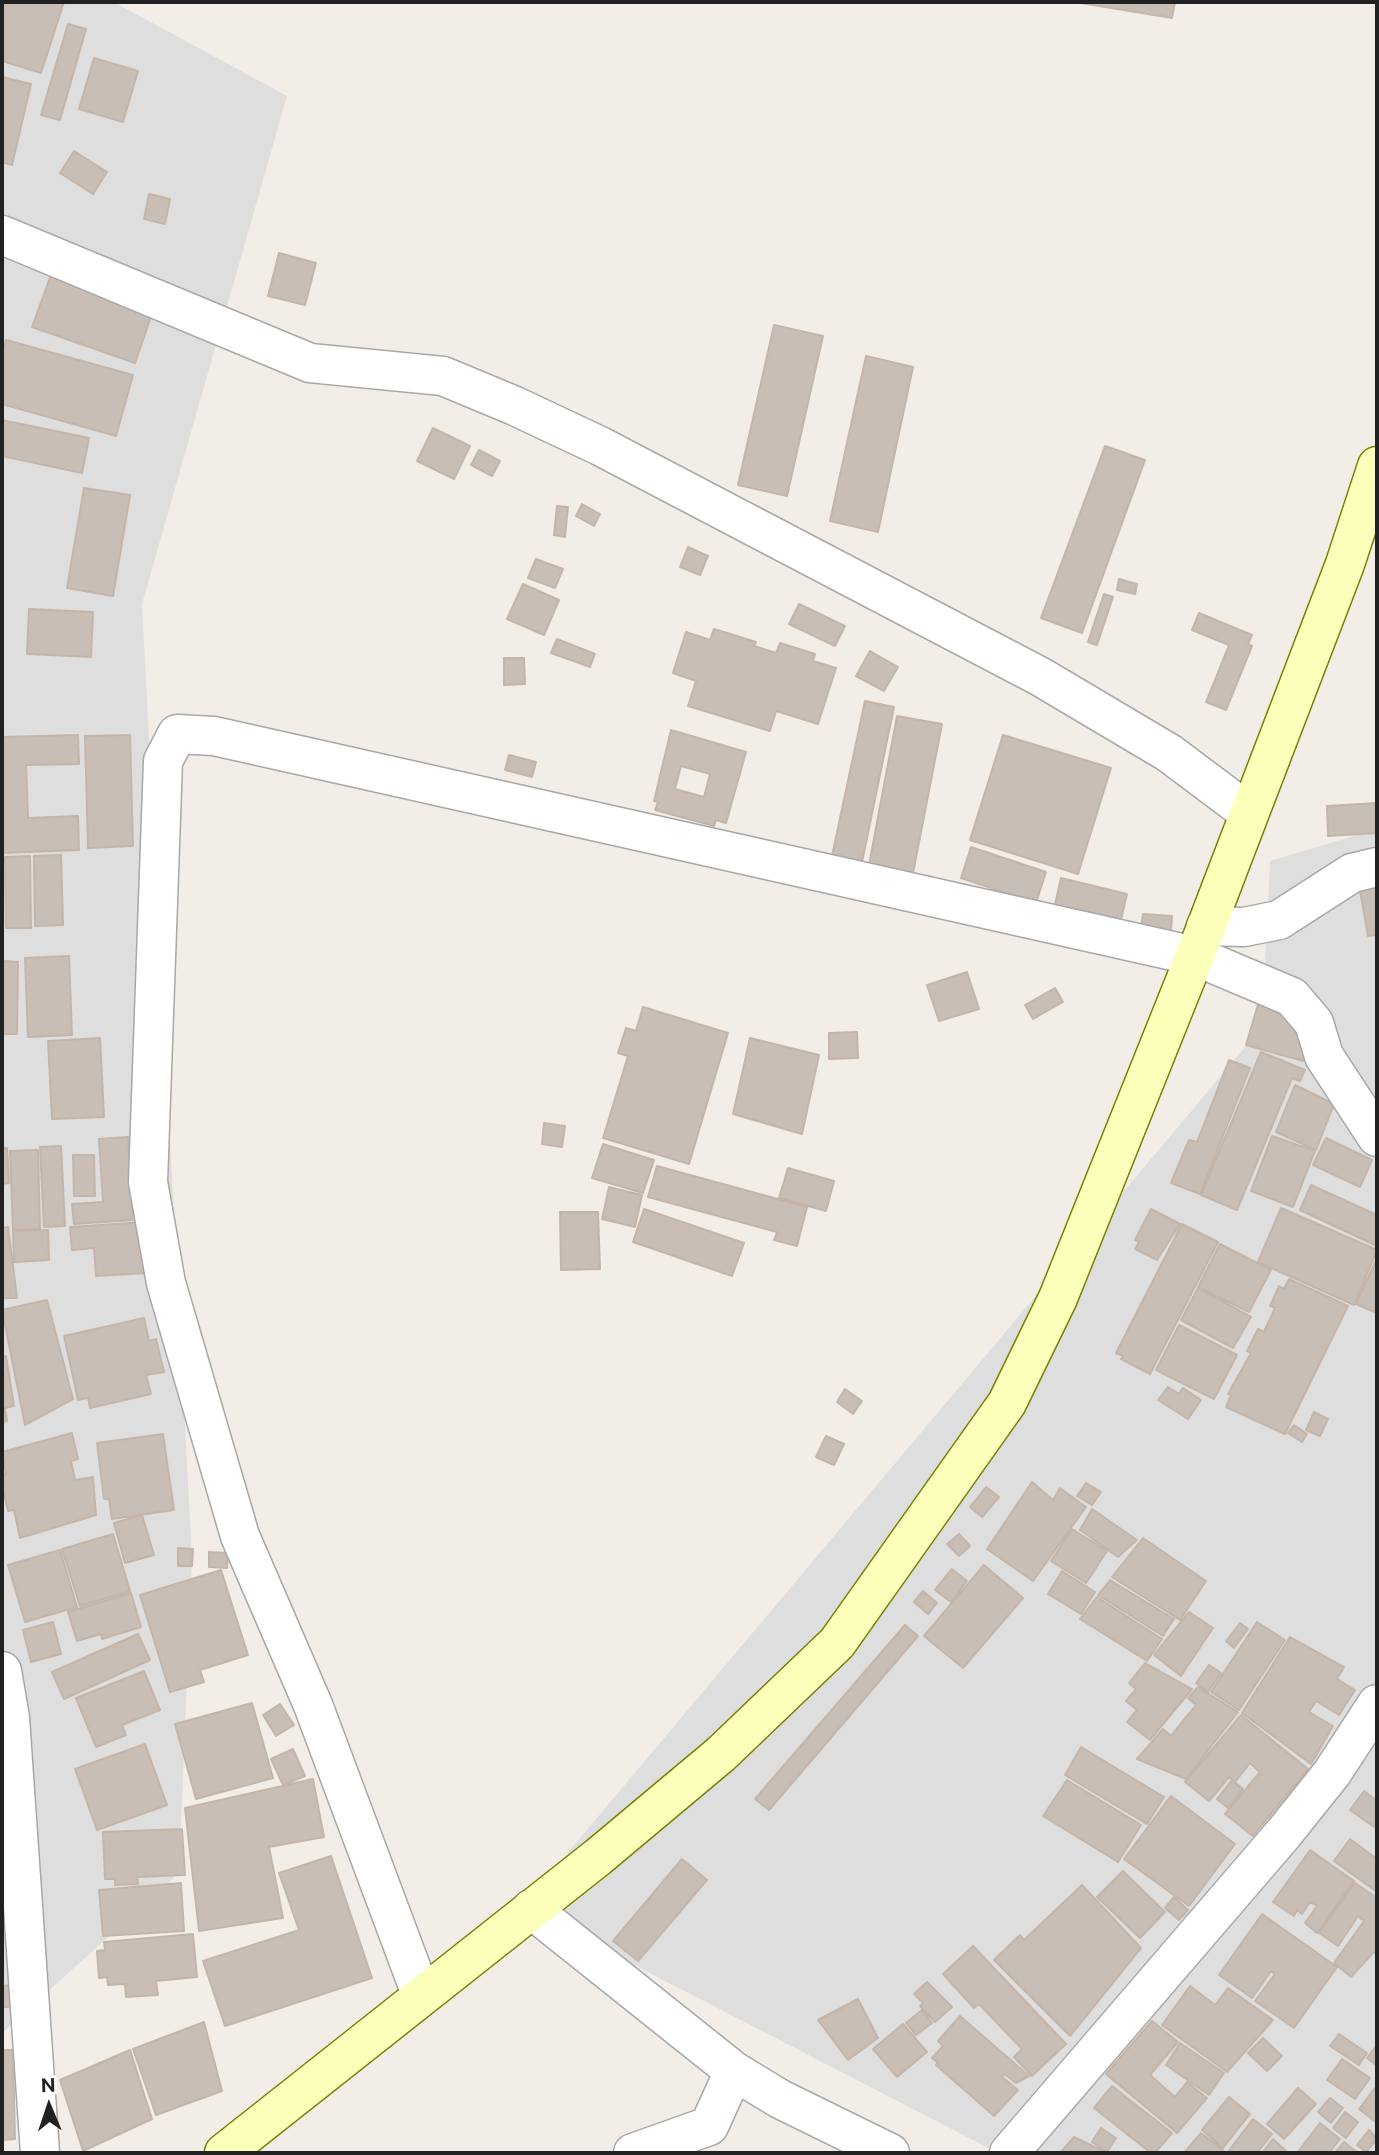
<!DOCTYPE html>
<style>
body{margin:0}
#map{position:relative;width:1379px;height:2155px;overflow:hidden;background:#f2eee7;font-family:"Public Sans",sans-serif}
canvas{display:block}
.frame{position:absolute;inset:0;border:4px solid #212121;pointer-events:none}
.north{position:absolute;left:14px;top:2071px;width:70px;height:70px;-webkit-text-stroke:5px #fff;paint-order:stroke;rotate:358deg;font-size:19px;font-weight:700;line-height:28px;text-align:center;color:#212121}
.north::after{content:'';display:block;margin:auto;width:24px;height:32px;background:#212121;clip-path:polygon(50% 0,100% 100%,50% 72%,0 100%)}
</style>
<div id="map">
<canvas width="1379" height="2155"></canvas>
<div class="frame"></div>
<div class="north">N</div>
</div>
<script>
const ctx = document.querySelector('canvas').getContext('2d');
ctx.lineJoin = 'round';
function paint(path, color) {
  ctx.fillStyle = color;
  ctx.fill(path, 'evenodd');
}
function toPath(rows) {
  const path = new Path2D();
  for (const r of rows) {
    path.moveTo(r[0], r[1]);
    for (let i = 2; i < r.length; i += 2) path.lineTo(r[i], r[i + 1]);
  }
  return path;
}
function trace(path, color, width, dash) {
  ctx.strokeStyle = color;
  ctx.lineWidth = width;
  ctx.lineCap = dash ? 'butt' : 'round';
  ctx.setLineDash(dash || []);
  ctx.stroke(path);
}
paint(toPath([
 [2,2,114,2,287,96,142,604,192,1559,179,1873,2,2033],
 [1377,829,1377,2153,998,2153,522,1907,1262,1027,1270,861]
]), '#dfdede');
const building = toPath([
 [2,2,64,2,41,73,2,61,2,2],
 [1075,2,1175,2,1172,18,1075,2],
 [68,24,86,29,60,120,41,115,68,24],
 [94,58,138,71,123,122,79,109,94,58],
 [2,77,31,84,12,165,2,162,2,77],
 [74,151,107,172,93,194,60,173,74,151],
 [149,194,170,199,165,224,144,219,149,194],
 [279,253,316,263,305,305,268,296,279,253],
 [52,272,154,308,135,363,32,327,52,272],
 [774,325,823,336,787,496,738,485,774,325],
 [6,340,133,375,116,436,2,404,2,355,6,340],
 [866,356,913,367,878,532,830,521,866,356],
 [2,420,89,438,82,473,2,456,2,420],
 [433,428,470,446,454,479,417,461,433,428],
 [1105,446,1145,460,1082,633,1041,618,1105,446],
 [479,450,500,461,492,476,471,465,479,450],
 [84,488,130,495,113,596,67,588,84,488],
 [582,504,600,514,594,526,576,516,582,504],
 [557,506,568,507,565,537,554,535,557,506],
 [688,547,708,556,700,575,680,567,688,547],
 [536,559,563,569,555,588,528,578,536,559],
 [1119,579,1137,584,1135,594,1117,590,1119,579],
 [523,584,559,600,544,635,507,619,523,584],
 [1104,594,1113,597,1097,645,1088,642,1104,594],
 [799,604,845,626,835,646,789,624,799,604],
 [29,609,93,612,91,657,27,654,29,609],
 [1199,613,1252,635,1248,644,1252,646,1226,710,1206,702,1229,645,1192,630,1199,613],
 [714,629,756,642,754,646,776,653,780,643,815,654,813,661,836,668,818,724,776,711,770,731,688,706,696,681,673,673,686,632,710,640,714,629],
 [557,639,595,654,590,667,551,653,557,639],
 [870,651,898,667,884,691,856,676,870,651],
 [504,658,524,658,525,684,504,685,504,658],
 [865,701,894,707,862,862,832,856,865,701],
 [897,716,942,724,913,873,869,865,897,716],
 [671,730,746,752,726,823,716,820,714,826,655,810,658,802,654,801,671,730],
 [681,766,710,774,704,797,675,789,681,766],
 [78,735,79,764,26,765,28,818,78,816,79,850,2,853,2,737,78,735],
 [130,735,133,846,88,848,85,736,130,735],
 [1003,735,1111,768,1078,874,970,840,1003,735],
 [509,755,536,762,532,777,505,770,509,755],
 [1377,803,1377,833,1328,836,1327,806,1377,803],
 [971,847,1046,872,1036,903,961,878,971,847],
 [61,855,63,925,35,926,34,856,61,855],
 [30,856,31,928,6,928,5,857,30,856],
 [1377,876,1377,935,1368,936,1358,879,1377,876],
 [1061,878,1127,894,1120,924,1054,909,1061,878],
 [1143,914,1172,916,1171,931,1141,929,1143,914],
 [69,956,72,1035,28,1037,25,958,69,956],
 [2,961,18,962,17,1034,2,1034,2,961],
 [967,972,979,1009,939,1021,927,985,967,972],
 [1055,988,1063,1002,1033,1019,1025,1005,1055,988],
 [1259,1001,1315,1016,1303,1061,1246,1045,1259,1001],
 [643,1007,728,1033,689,1164,603,1138,628,1056,618,1053,626,1028,636,1031,643,1007],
 [857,1032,858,1058,829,1059,829,1033,857,1032],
 [100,1038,104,1117,52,1119,48,1041,100,1038],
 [750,1038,819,1055,802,1134,733,1114,750,1038],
 [1261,1052,1305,1070,1300,1081,1292,1078,1237,1210,1201,1195,1261,1052],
 [1229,1060,1250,1068,1200,1194,1171,1183,1189,1140,1197,1142,1229,1060],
 [1295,1085,1334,1104,1316,1150,1276,1132,1295,1085],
 [544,1123,565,1126,562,1147,542,1144,544,1123],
 [1272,1136,1315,1151,1293,1207,1251,1191,1272,1136],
 [128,1137,133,1220,74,1224,72,1204,103,1202,99,1139,128,1137],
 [1326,1138,1372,1160,1360,1187,1313,1165,1326,1138],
 [603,1144,654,1160,643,1193,592,1178,603,1144],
 [61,1146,65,1226,44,1227,40,1147,61,1146],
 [2,1148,7,1148,9,1183,2,1184,2,1148],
 [38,1150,40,1229,13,1230,10,1151,38,1150],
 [73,1155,94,1155,95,1196,74,1196,73,1155],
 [657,1166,807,1207,797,1246,774,1240,777,1232,648,1197,657,1166],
 [788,1168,834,1181,826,1211,779,1198,788,1168],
 [1311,1185,1377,1215,1377,1246,1300,1210,1311,1185],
 [609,1187,642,1195,635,1227,602,1219,609,1187],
 [1281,1208,1377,1250,1354,1305,1258,1262,1281,1208],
 [644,1209,744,1243,732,1276,633,1242,644,1209],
 [1151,1209,1180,1224,1157,1260,1135,1249,1139,1242,1135,1240,1151,1209],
 [560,1212,598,1212,600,1269,561,1270,560,1212],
 [146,1222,149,1273,96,1276,94,1248,72,1250,70,1227,146,1222],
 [1182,1224,1218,1242,1150,1374,1121,1359,1123,1356,1116,1353,1182,1224],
 [8,1227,17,1298,2,1298,2,1228,8,1227],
 [48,1230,49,1260,14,1262,13,1231,48,1230],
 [1220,1244,1271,1270,1249,1312,1198,1287,1220,1244],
 [1377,1258,1377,1313,1356,1304,1377,1258],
 [1289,1279,1348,1306,1285,1434,1226,1407,1231,1395,1228,1394,1251,1353,1247,1351,1258,1329,1264,1332,1275,1308,1270,1306,1279,1286,1284,1289,1289,1279],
 [1198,1288,1251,1317,1233,1348,1181,1320,1198,1288],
 [47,1300,73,1399,25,1425,2,1310,47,1300],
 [144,1318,149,1341,156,1339,164,1372,146,1375,151,1394,90,1408,88,1398,78,1400,64,1336,144,1318],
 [1179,1325,1237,1355,1214,1399,1156,1370,1179,1325],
 [6,1356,14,1406,5,1408,7,1421,2,1422,2,1357,6,1356],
 [1168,1387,1179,1394,1183,1388,1201,1400,1188,1419,1158,1400,1168,1387],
 [845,1389,862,1401,853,1414,837,1402,845,1389],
 [1314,1412,1328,1419,1320,1436,1306,1430,1314,1412],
 [1294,1425,1307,1434,1302,1442,1288,1433,1294,1425],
 [72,1433,78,1459,71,1461,75,1480,93,1477,96,1515,20,1538,14,1510,8,1511,2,1485,2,1475,6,1474,2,1452,72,1433],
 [163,1434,174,1510,112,1519,109,1499,104,1499,97,1443,163,1434],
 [826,1436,844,1444,834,1465,816,1457,826,1436],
 [1032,1482,1053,1500,1060,1488,1086,1507,1033,1581,987,1549,1032,1482],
 [1086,1483,1101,1492,1092,1505,1077,1496,1086,1483],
 [986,1487,999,1497,982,1517,970,1507,986,1487],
 [1092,1509,1137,1540,1118,1557,1080,1530,1092,1509],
 [142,1515,154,1555,125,1563,114,1523,142,1515],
 [1072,1529,1107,1551,1086,1583,1051,1561,1072,1529],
 [113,1534,130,1591,80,1606,62,1549,113,1534],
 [959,1534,970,1546,959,1556,947,1544,959,1534],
 [1143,1538,1206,1581,1180,1620,1112,1577,1143,1538],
 [178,1548,193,1549,192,1566,178,1566,178,1548],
 [60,1550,77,1607,25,1622,8,1565,60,1550],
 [209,1552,228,1553,227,1568,209,1567,209,1552],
 [984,1565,1023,1598,963,1668,924,1636,984,1565],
 [952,1569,967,1581,951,1602,935,1590,952,1569],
 [221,1570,248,1655,200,1670,204,1682,170,1692,140,1595,221,1570],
 [1062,1571,1095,1592,1081,1614,1048,1594,1062,1571],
 [1110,1580,1174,1619,1163,1636,1098,1595,1110,1580],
 [923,1591,937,1603,928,1614,914,1602,923,1591],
 [131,1593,141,1627,102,1639,101,1634,77,1641,68,1612,131,1593],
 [1097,1597,1162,1639,1147,1661,1080,1619,1097,1597],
 [1189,1612,1213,1628,1181,1676,1154,1655,1189,1612],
 [53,1622,61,1654,31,1662,23,1630,53,1622],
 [1257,1622,1285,1640,1239,1710,1211,1692,1257,1622],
 [1240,1623,1248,1629,1234,1648,1226,1641,1240,1623],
 [905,1625,918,1636,769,1810,755,1799,905,1625],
 [138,1634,150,1660,64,1699,52,1672,138,1634],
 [1290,1637,1344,1667,1337,1679,1355,1690,1339,1715,1316,1701,1309,1712,1333,1726,1311,1764,1242,1713,1290,1637],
 [1145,1663,1192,1689,1150,1740,1127,1722,1137,1710,1126,1701,1136,1689,1129,1683,1145,1663],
 [1209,1665,1221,1673,1208,1692,1196,1683,1209,1665],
 [144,1671,160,1710,122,1725,126,1735,96,1747,76,1698,144,1671],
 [1198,1687,1238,1712,1186,1779,1137,1759,1163,1729,1171,1736,1196,1705,1188,1698,1198,1687],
 [252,1703,273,1778,196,1799,175,1724,252,1703],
 [280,1704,294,1725,276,1736,263,1715,280,1704],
 [1241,1715,1308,1769,1253,1836,1225,1814,1260,1772,1250,1763,1235,1782,1229,1777,1209,1801,1185,1782,1241,1715],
 [145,1744,167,1805,97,1830,75,1769,145,1744],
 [1081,1747,1164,1797,1147,1824,1065,1775,1081,1747],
 [293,1749,305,1776,283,1785,271,1759,293,1749],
 [313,1779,324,1837,269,1847,283,1918,199,1931,185,1808,313,1779],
 [1067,1780,1141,1825,1118,1862,1043,1816,1067,1780],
 [1232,1780,1243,1789,1228,1808,1217,1799,1232,1780],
 [1364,1791,1377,1801,1377,1823,1374,1827,1350,1810,1364,1791],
 [1171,1796,1235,1844,1189,1906,1124,1859,1171,1796],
 [182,1829,185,1875,137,1877,138,1884,115,1885,115,1879,105,1879,103,1832,182,1829],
 [1350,1839,1377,1859,1377,1892,1334,1861,1350,1839],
 [1310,1850,1354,1881,1317,1933,1305,1923,1317,1906,1310,1902,1302,1914,1297,1910,1294,1916,1273,1902,1310,1850],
 [331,1856,372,1978,225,2026,203,1961,299,1930,279,1873,331,1856],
 [682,1859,707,1880,638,1961,613,1941,682,1859],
 [1123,1871,1165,1912,1140,1938,1097,1897,1123,1871],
 [181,1883,184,1931,103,1936,99,1890,181,1883],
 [1355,1883,1377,1898,1377,1954,1374,1952,1351,1977,1334,1963,1364,1921,1358,1916,1338,1946,1319,1933,1355,1883],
 [1082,1885,1141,1948,1070,2036,994,1960,1020,1935,1024,1940,1082,1885],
 [1174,1897,1188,1910,1179,1920,1165,1908,1174,1897],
 [1262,1914,1337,1967,1294,2028,1255,2001,1275,1974,1271,1971,1252,1998,1219,1975,1262,1914],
 [193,1934,197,1977,156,1981,158,1995,126,1997,125,1984,108,1985,107,1977,99,1978,97,1951,105,1950,104,1942,193,1934],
 [973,1946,1066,2044,1032,2076,1014,2057,1022,2049,979,2004,974,2008,943,1974,973,1946],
 [927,1982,952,2007,935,2022,920,2006,923,2003,914,1994,927,1982],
 [10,1985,11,2007,2,2007,2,1986,10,1985],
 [1190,1986,1215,2005,1228,1988,1273,2020,1227,2072,1162,2025,1190,1986],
 [858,1999,878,2038,848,2060,818,2020,858,1999],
 [922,2010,932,2023,916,2035,906,2023,922,2010],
 [960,2016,1029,2076,1016,2083,1005,2074,1002,2077,1018,2090,994,2116,936,2065,938,2063,932,2058,943,2046,938,2041,960,2016],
 [1152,2021,1178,2042,1150,2075,1175,2097,1187,2082,1207,2098,1177,2133,1106,2074,1152,2021],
 [204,2022,222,2091,156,2115,133,2049,204,2022],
 [903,2024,927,2052,897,2077,873,2049,903,2024],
 [1339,2034,1367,2053,1359,2065,1330,2046,1339,2034],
 [1263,2038,1282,2056,1267,2071,1248,2053,1263,2038],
 [1180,2043,1224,2073,1209,2095,1166,2065,1180,2043],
 [1377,2045,1377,2066,1367,2058,1377,2045],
 [2,2050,13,2050,15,2139,2,2140,2,2050],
 [130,2050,152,2119,83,2151,60,2080,130,2050],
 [1342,2059,1370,2078,1355,2099,1327,2080,1342,2059],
 [1377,2085,1377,2123,1359,2109,1377,2085],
 [1112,2086,1172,2133,1155,2153,1151,2153,1094,2108,1112,2086],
 [1298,2088,1316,2104,1284,2139,1267,2124,1298,2088],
 [1229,2097,1250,2114,1223,2148,1202,2130,1229,2097],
 [1330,2098,1343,2108,1331,2123,1318,2112,1330,2098],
 [1345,2112,1358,2122,1346,2138,1333,2128,1345,2112],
 [1253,2119,1272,2134,1257,2153,1227,2153,1253,2119],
 [1320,2123,1340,2139,1329,2153,1297,2153,1320,2123],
 [1101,2128,1116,2138,1107,2152,1092,2142,1101,2128],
 [1369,2130,1377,2139,1366,2152,1357,2145,1369,2130],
 [1201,2133,1223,2150,1220,2153,1184,2153,1201,2133],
 [1074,2137,1107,2153,1060,2153,1074,2137],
 [1273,2139,1288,2153,1262,2153,1273,2139],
 [1344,2142,1358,2153,1335,2153,1344,2142]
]);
paint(building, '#c8beb6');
trace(building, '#c5b5a8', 2);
const street = toPath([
 [2,235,310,363,443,376,515,406,600,446,1041,677,1169,753,1249,813],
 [1206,926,1244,927,1279,920,1352,873,1377,867],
 [2,1671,10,1718,40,2153],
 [531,1909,734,2071,780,2099,890,2153],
 [421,1994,313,1705,240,1536,166,1283,148,1182,163,761,177,734,214,736,1195,956,1292,997,1314,1023,1324,1056,1377,1137],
 [633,2153,709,2126,734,2071],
 [1009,2153,1284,1833,1332,1773,1377,1704]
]);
const secondary = toPath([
 [224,2153,598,1857,721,1754,837,1643,1007,1403,1058,1298,1195,956,1345,564,1377,466]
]);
trace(street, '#a8a8a8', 41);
trace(secondary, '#758100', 41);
trace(street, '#fff', 38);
trace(secondary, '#fcffb9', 38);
</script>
